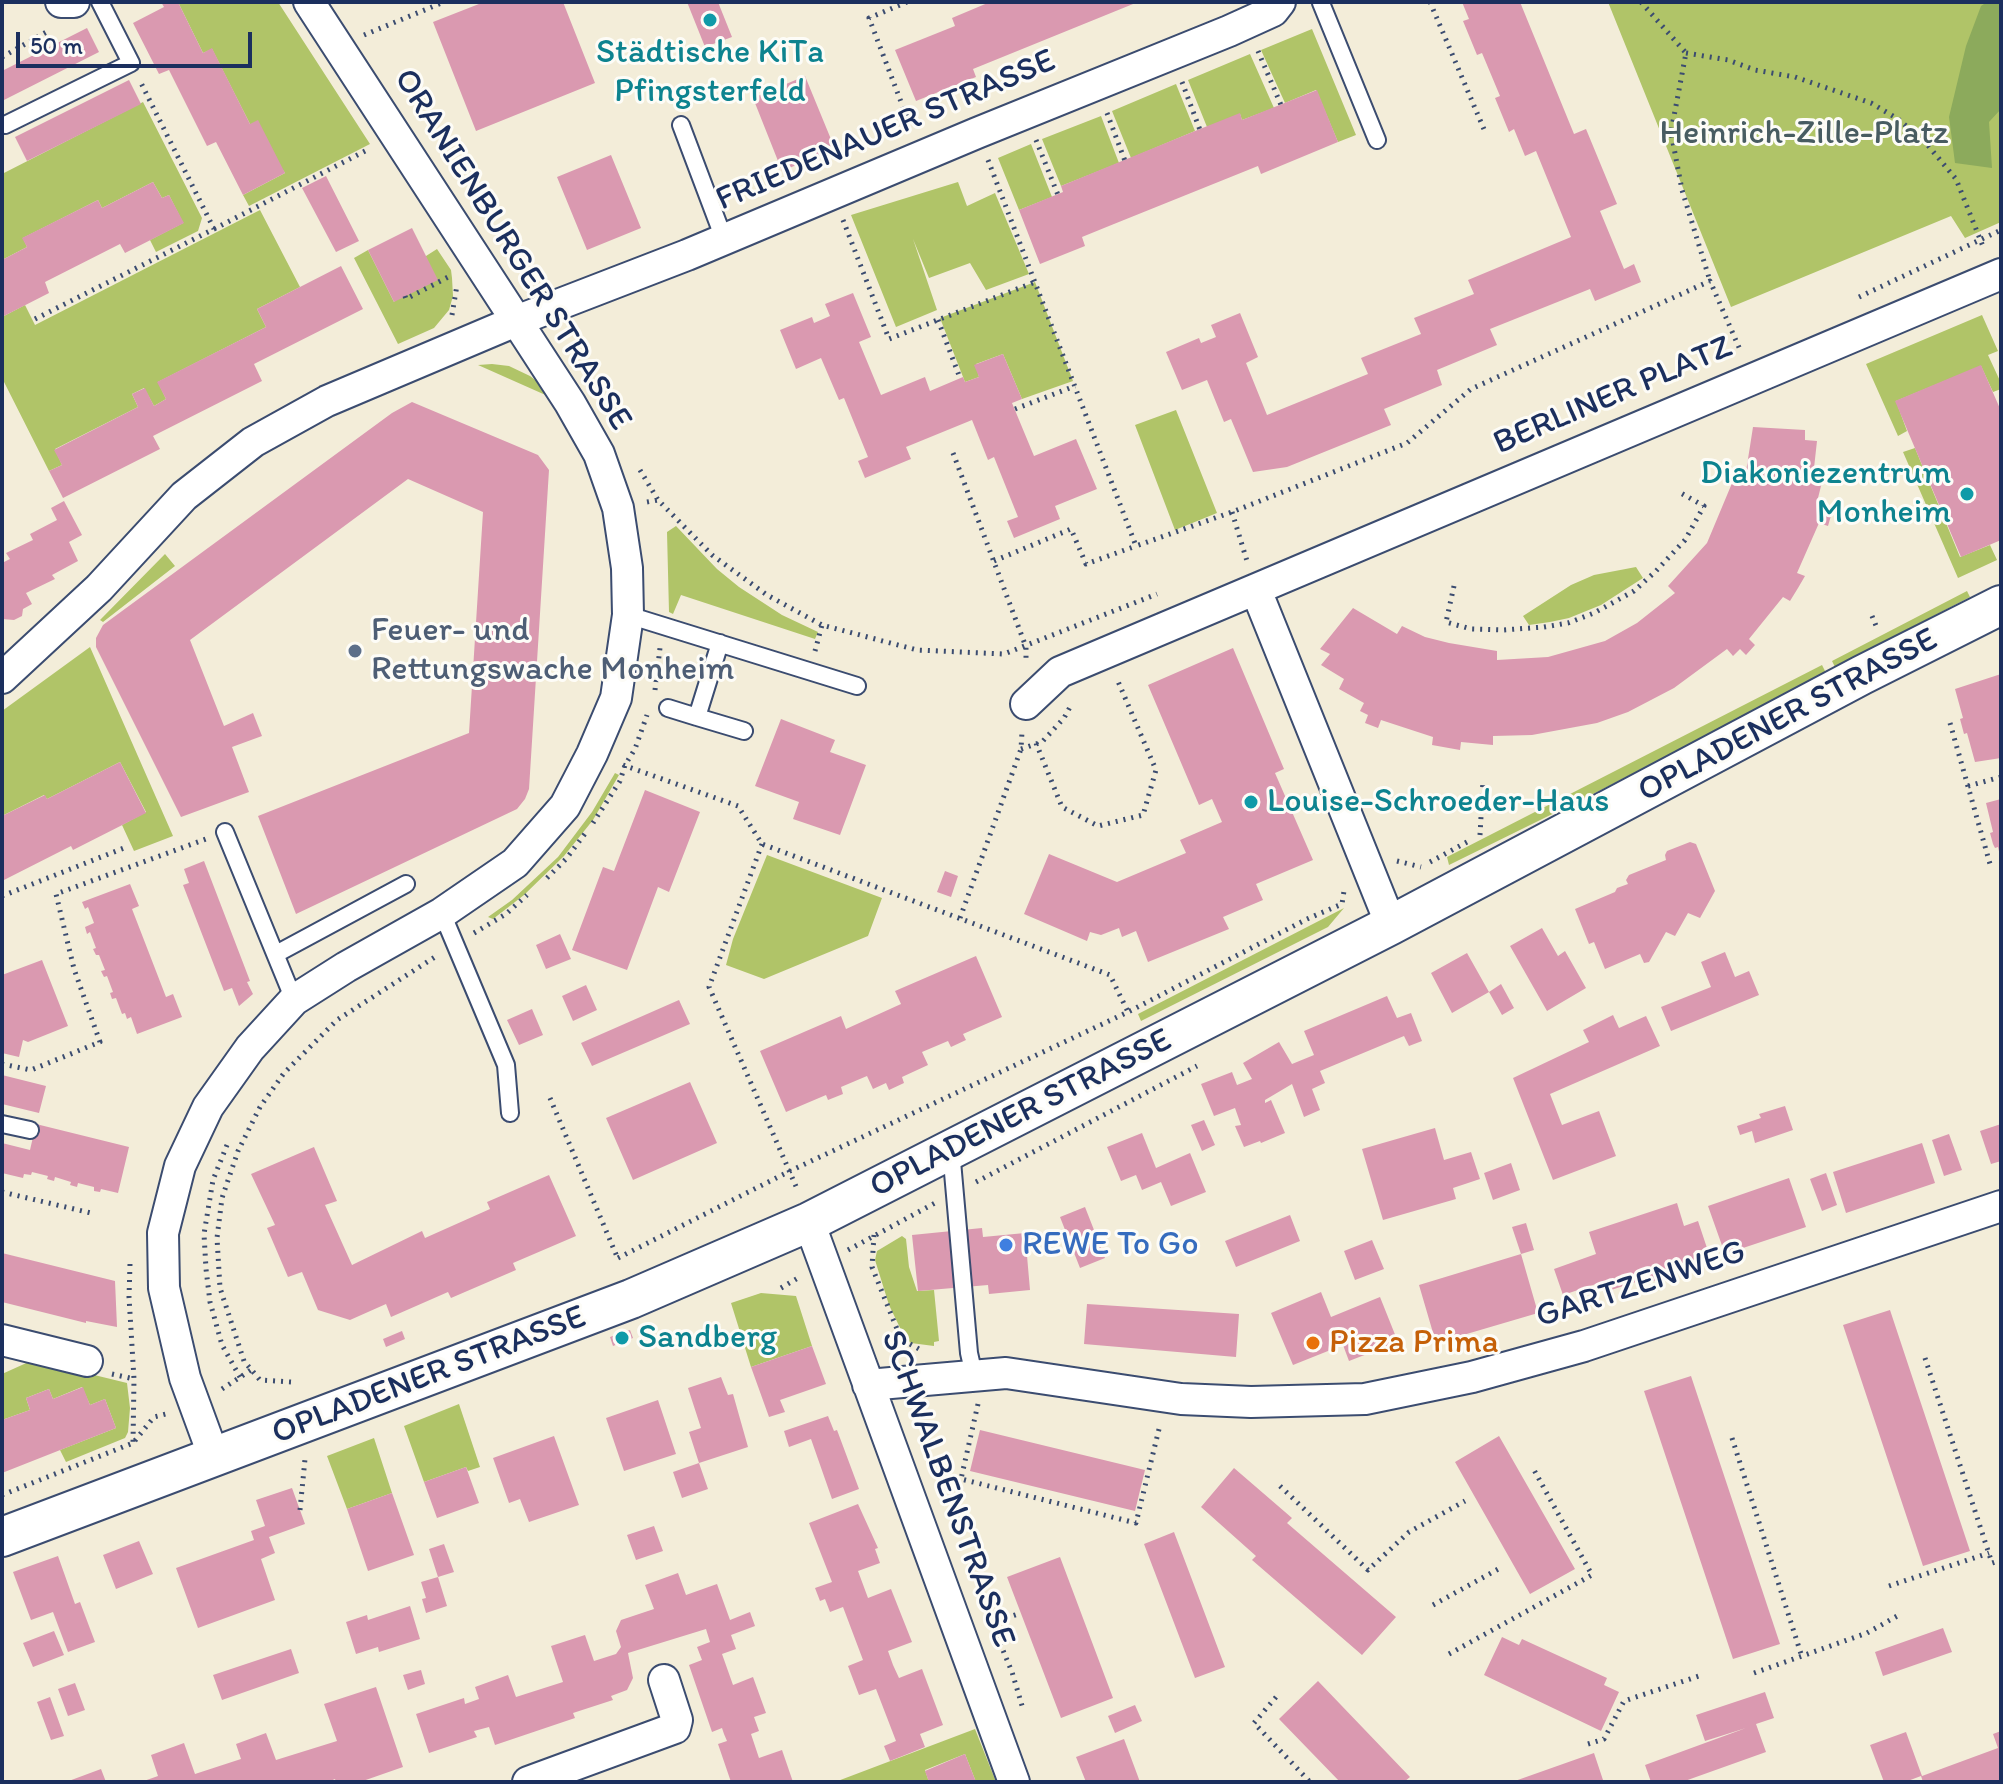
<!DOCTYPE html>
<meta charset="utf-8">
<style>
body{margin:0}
#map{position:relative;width:2003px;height:1784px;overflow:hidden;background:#f3edd9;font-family:Itim,sans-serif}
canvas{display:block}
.frame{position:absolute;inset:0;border:4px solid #1b2f5e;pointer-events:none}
.scale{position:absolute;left:16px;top:32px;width:236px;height:36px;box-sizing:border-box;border:4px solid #1b2f5e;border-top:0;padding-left:10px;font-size:24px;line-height:28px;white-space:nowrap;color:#1b2f5e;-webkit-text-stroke:6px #fdfcf7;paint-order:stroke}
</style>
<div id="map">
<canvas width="2003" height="1784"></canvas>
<div class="frame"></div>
<div class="scale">50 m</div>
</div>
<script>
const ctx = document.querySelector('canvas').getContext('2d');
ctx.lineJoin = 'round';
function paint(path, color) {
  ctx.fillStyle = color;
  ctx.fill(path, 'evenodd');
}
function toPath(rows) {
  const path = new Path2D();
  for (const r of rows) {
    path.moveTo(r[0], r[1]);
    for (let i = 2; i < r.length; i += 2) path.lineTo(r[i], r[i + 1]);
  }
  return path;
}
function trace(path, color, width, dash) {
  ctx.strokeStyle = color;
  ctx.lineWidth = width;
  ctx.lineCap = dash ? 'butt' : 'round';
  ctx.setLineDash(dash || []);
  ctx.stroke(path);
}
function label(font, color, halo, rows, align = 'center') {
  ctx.font = font + ' Itim,sans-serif';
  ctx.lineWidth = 6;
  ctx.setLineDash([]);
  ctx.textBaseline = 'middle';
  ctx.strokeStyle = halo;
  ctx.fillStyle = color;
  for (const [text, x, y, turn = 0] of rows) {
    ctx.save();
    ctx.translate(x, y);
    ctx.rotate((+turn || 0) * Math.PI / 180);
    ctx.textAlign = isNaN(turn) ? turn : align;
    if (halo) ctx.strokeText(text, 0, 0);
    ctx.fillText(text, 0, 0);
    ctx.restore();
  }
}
paint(toPath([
 [178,2,278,2,370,144,249,206,243,195,285,173,250,124,212,49,203,53],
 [1608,2,2001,2,2001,222,1965,238,1951,216,1731,307],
 [1312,29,1356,135,1338,142,1316,90,1285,103,1261,50],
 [1250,54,1274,108,1242,120,1240,114,1207,127,1188,80],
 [1176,84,1195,131,1131,158,1112,111],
 [143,102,202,218,198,231,156,252,150,240,183,223,169,195,162,198,153,182,102,208,98,200,23,238,27,247,2,260,2,174],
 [1101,116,1119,163,1061,186,1042,139],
 [1031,144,1052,197,1019,210,998,158],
 [958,182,967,206,995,193,1029,274,986,290,970,263,929,278,913,239,937,310,896,327,851,215],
 [260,210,300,287,257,309,266,327,158,382,166,399,154,406,144,388,132,394,138,407,55,449,62,465,49,471,2,378,2,317,25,305,35,325],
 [437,249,451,270,452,278,453,296,449,310,434,328,398,344,354,258,368,250,394,302,426,256],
 [1035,282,1073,381,1022,399,1003,354,976,364,979,377,965,382,940,318],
 [1982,315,1998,351,1988,355,2001,383,2001,389,1993,392,1981,366,1896,401,1907,431,1898,436,1866,364],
 [492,364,509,366,530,376,543,386,550,397,478,365],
 [1176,410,1217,513,1175,530,1135,425],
 [1915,448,1960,557,1990,545,1997,560,1958,578,1903,452],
 [676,526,717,569,739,587,782,615,818,632,815,639,681,595,673,614,669,612,667,532],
 [165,554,175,566,103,622,100,620],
 [1636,567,1643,578,1601,605,1569,618,1550,622,1529,625,1523,616,1571,585,1594,575],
 [1967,591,1970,597,1835,667,1832,661],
 [90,647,173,836,134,851,122,825,146,812,120,762,47,799,44,795,2,816,2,711],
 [1822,665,1826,673,1599,791,1449,865,1447,857],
 [615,773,619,775,593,820,564,856,524,895,493,919,488,917,512,900,558,857,592,812],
 [767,855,882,898,868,936,764,979,726,965,733,939],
 [1344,908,1328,927,1141,1021,1138,1014],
 [902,1236,906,1239,909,1267,917,1291,934,1290,939,1341,934,1342,934,1346,911,1343,904,1336,889,1305,875,1260,877,1251],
 [761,1293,796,1296,812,1346,751,1367,731,1303],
 [33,1360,127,1383,130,1408,128,1432,125,1438,66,1462,60,1450,116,1428,105,1399,90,1405,82,1387,53,1399,49,1389,26,1398,30,1410,2,1420,2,1374],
 [459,1404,480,1467,468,1471,466,1467,424,1482,404,1426],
 [374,1438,392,1493,347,1509,327,1456],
 [975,1729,996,1782,976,1782,965,1754,925,1770,929,1782,835,1782]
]), '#b0c468');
paint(toPath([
 [1987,2,2001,2,2001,109,1989,122,1992,168,1955,163,1949,117,1966,46,1981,6]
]), '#8caa5c');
paint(toPath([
 [161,2,178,2,203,53,212,48,250,124,258,120,285,173,243,195,216,142,207,146,169,70,159,74,133,23,164,7],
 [484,2,563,2,595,83,476,131,433,22],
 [687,2,718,2,732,37,705,47],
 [990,2,1138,2,973,69,976,77,916,101,895,50,955,26,952,18],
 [1462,2,1520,2,1574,134,1586,129,1617,204,1600,211,1624,269,1634,264,1641,282,1595,301,1590,289,1490,329,1497,345,1437,370,1442,385,1384,409,1391,425,1287,467,1253,472,1231,419,1224,422,1207,380,1182,390,1166,352,1199,338,1201,343,1216,337,1211,325,1240,313,1258,357,1246,363,1267,415,1368,374,1361,358,1421,334,1414,318,1474,294,1468,280,1571,237,1536,151,1525,156,1514,129,1509,132,1495,98,1500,96,1482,53,1477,55,1463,21,1469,19],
 [87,28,99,52,2,101,2,71],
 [805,76,835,149,782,171,753,98],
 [129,80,141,104,27,161,15,137],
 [1317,90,1338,142,1261,174,1258,166,1109,226,1082,237,1085,246,1040,264,1019,210,1063,192,1061,186,1195,131,1240,113,1242,120],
 [611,155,641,228,587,250,557,177],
 [326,176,359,241,336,252,302,188],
 [153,182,162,198,169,195,184,223,125,253,120,244,45,282,49,293,2,317,2,260,27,247,22,238,98,200,102,208],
 [412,228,438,280,394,302,368,250],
 [341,266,363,309,254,364,262,381,153,436,160,449,63,498,49,471,62,465,54,450,138,407,132,394,145,388,154,406,166,399,157,382,266,327,257,309],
 [853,293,871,337,859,342,881,395,925,377,930,391,963,377,965,382,979,377,974,365,1003,354,1022,399,1012,403,1034,456,1076,439,1097,489,1055,506,1060,519,1014,538,1007,521,1018,517,994,457,988,460,972,420,906,447,911,459,865,478,858,461,868,457,844,398,839,400,821,358,796,369,780,330,812,317,814,323,830,316,825,304],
 [1981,365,2001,411,2001,540,1961,557,1895,401],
 [412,402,538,455,549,470,529,789,525,799,517,809,296,914,258,816,469,733,483,512,408,479,190,640,224,726,253,713,262,736,232,747,249,792,181,817,96,647,96,638,103,625,392,413],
 [1753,427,1805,430,1805,440,1817,441,1814,468,1825,470,1818,498,1827,501,1824,510,1832,512,1828,526,1819,523,1797,573,1805,576,1798,588,1790,601,1783,597,1749,639,1755,645,1746,655,1740,649,1733,656,1727,649,1674,688,1628,712,1597,723,1532,735,1493,736,1493,745,1461,742,1460,750,1432,745,1433,737,1381,720,1378,728,1365,723,1368,715,1360,711,1364,703,1339,689,1344,679,1321,665,1330,654,1320,649,1353,608,1397,634,1402,626,1425,637,1449,643,1497,651,1497,660,1548,657,1605,641,1637,623,1675,593,1668,586,1707,543,1735,476,1745,478],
 [64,501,82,535,69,542,78,561,52,575,55,579,26,593,32,604,23,609,22,616,14,620,2,619,2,563,10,559,6,553,33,540,30,534,57,520,51,508],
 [1233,648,1284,769,1275,773,1313,860,1256,884,1263,900,1223,917,1229,929,1148,962,1136,931,1122,937,1119,928,1101,935,1090,932,1087,941,1024,914,1049,854,1117,882,1186,853,1180,840,1222,822,1212,799,1199,805,1148,685],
 [2001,674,2001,758,1975,762,1967,733,1964,734,1960,719,1963,718,1955,689],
 [781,719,835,740,830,752,866,765,840,835,793,819,799,802,755,786],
 [120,762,146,813,73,850,71,846,2,881,2,816,45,795,47,799],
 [645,790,700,812,669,892,658,887,627,970,572,950,603,867,614,871],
 [2001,799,2001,856,2000,856,1998,847,1995,848,1993,844,1990,833,1993,832,1986,803],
 [1690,842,1696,844,1715,891,1700,918,1688,913,1675,936,1666,932,1649,962,1644,963,1640,954,1605,969,1594,942,1589,944,1575,909,1615,892,1617,888,1628,884,1626,880,1629,875,1666,860,1665,855,1667,851],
 [204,861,250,981,247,982,253,994,239,1006,232,988,224,991,183,885,189,883,184,869],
 [945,871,958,876,951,897,937,892],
 [130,884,139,906,132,909,166,997,173,994,182,1017,137,1034,131,1017,127,1019,125,1013,122,1014,116,998,112,999,110,993,113,992,107,976,104,977,101,971,105,970,99,955,96,955,93,949,96,948,90,932,87,934,85,927,94,923,88,907,85,909,82,902],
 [1542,928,1558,956,1565,951,1586,988,1547,1011,1510,946],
 [560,934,571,959,546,969,536,945],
 [1725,952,1735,977,1749,971,1759,995,1671,1031,1661,1007,1711,987,1701,962],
 [1467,953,1489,992,1452,1013,1431,973],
 [976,956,1002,1017,963,1034,966,1040,951,1047,948,1041,922,1052,928,1065,902,1077,904,1083,889,1090,886,1083,873,1089,867,1076,841,1087,843,1094,828,1100,826,1095,786,1112,760,1051,841,1016,846,1029,901,1004,895,991],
 [42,960,68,1026,28,1042,23,1040,19,1057,2,1053,2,975],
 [1501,984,1514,1008,1502,1015,1489,992],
 [586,985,597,1010,573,1021,562,996],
 [1387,996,1397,1018,1411,1013,1422,1041,1409,1046,1404,1036,1320,1071,1325,1083,1312,1089,1320,1110,1304,1117,1292,1084,1265,1100,1265,1103,1271,1100,1285,1133,1261,1143,1260,1141,1244,1147,1235,1126,1241,1125,1235,1108,1214,1116,1201,1084,1232,1072,1237,1085,1252,1079,1243,1063,1279,1042,1292,1064,1314,1055,1304,1031],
 [679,1000,690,1024,592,1066,581,1043],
 [532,1009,543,1035,519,1045,507,1020],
 [1613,1015,1619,1028,1646,1016,1660,1046,1550,1094,1562,1125,1599,1111,1616,1156,1553,1180,1513,1078,1589,1042,1583,1030],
 [2,1075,46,1086,39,1113,2,1104],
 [690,1082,717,1143,633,1180,606,1118],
 [1785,1106,1793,1130,1755,1143,1752,1131,1740,1135,1737,1126,1761,1118,1759,1114],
 [1204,1120,1215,1145,1202,1151,1191,1125],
 [36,1124,129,1147,118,1193,101,1189,100,1192,94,1191,94,1187,78,1183,77,1187,70,1185,71,1182,55,1177,54,1181,47,1179,48,1176,32,1172,31,1175,24,1174,23,1178,2,1173,2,1143,30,1150],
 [2001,1124,2001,1161,1991,1164,1980,1131],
 [1435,1128,1444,1160,1471,1152,1480,1179,1453,1188,1456,1199,1383,1220,1362,1149],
 [1142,1133,1156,1168,1190,1153,1206,1192,1171,1206,1161,1182,1142,1190,1136,1175,1121,1181,1107,1147],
 [1949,1134,1962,1170,1944,1176,1932,1140],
 [1922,1143,1935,1183,1846,1213,1833,1172],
 [314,1147,337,1201,325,1205,352,1265,422,1231,425,1238,490,1209,487,1202,549,1175,576,1236,513,1263,516,1270,451,1298,448,1292,391,1317,386,1304,350,1320,318,1310,302,1272,288,1277,267,1228,275,1225,251,1174],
 [1511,1163,1520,1190,1493,1200,1484,1173],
 [1826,1173,1837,1205,1822,1211,1810,1179],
 [1789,1178,1806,1227,1725,1254,1708,1206],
 [1677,1203,1684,1226,1698,1221,1707,1248,1693,1253,1696,1261,1659,1274,1661,1279,1647,1283,1645,1279,1608,1291,1605,1281,1563,1295,1554,1269,1596,1254,1589,1232],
 [1085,1207,1105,1258,1080,1268,1060,1217],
 [1290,1215,1300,1241,1236,1267,1225,1241],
 [1526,1223,1534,1250,1521,1254,1512,1227],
 [982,1228,983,1237,1025,1233,1030,1290,989,1294,988,1285,918,1291,912,1235],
 [1372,1240,1384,1269,1355,1280,1344,1251],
 [2,1253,115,1281,117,1327,86,1321,86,1323,2,1302],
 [1521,1254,1538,1313,1436,1343,1419,1285],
 [1321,1292,1331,1317,1380,1297,1398,1342,1349,1361,1343,1345,1293,1365,1271,1313],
 [1087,1304,1239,1314,1236,1357,1084,1344],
 [1890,1310,1970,1551,1923,1566,1843,1325],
 [630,1330,633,1338,613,1346,610,1337],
 [402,1331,405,1339,386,1347,383,1339],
 [812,1346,826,1384,780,1400,785,1412,769,1417,751,1367],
 [1691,1376,1780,1644,1733,1659,1644,1391],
 [721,1377,728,1395,733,1394,748,1447,699,1463,689,1432,701,1428,688,1388],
 [83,1387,90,1405,105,1399,116,1428,2,1473,2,1420,30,1410,26,1398,49,1389,53,1399],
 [658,1400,676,1454,624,1471,606,1418],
 [828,1416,834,1431,837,1430,859,1489,832,1499,811,1439,789,1447,784,1431],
 [980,1430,1145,1470,1135,1511,970,1471],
 [554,1436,579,1505,529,1522,520,1499,509,1503,493,1458],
 [1499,1436,1575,1569,1530,1594,1455,1462],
 [699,1463,708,1489,682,1498,673,1472],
 [466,1467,479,1503,437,1518,424,1482],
 [1234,1468,1292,1518,1287,1523,1396,1617,1362,1655,1252,1560,1256,1556,1201,1507],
 [292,1488,305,1524,269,1537,275,1553,261,1559,275,1600,198,1628,176,1568,254,1540,251,1531,265,1526,256,1500],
 [392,1493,414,1555,368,1571,347,1509],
 [858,1504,878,1548,875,1549,880,1563,858,1571,868,1598,891,1589,912,1642,888,1651,893,1665,899,1678,922,1669,943,1725,920,1734,925,1747,890,1761,884,1746,896,1741,876,1689,859,1695,848,1666,863,1660,843,1607,830,1612,825,1599,820,1601,815,1588,832,1582,809,1523],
 [654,1526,663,1551,636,1560,627,1535],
 [1174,1532,1225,1667,1195,1678,1144,1544],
 [139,1541,153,1574,116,1589,103,1555],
 [444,1544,454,1572,438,1577,429,1549],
 [58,1556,75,1604,80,1602,95,1642,68,1652,53,1612,31,1620,13,1572],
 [1060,1557,1113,1698,1061,1718,1007,1577],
 [678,1573,686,1595,717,1584,730,1620,750,1612,755,1626,731,1635,736,1649,722,1654,733,1685,753,1677,766,1713,754,1717,759,1731,751,1734,759,1758,782,1750,793,1782,731,1782,718,1744,727,1741,724,1734,722,1728,712,1732,689,1665,702,1660,697,1647,710,1642,706,1629,628,1653,633,1678,627,1690,611,1696,613,1700,573,1713,575,1718,495,1745,489,1727,474,1731,477,1737,429,1753,416,1714,464,1698,465,1704,479,1699,475,1687,508,1675,516,1697,563,1682,551,1646,585,1635,594,1661,616,1654,621,1647,616,1631,621,1620,654,1609,645,1585],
 [438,1577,447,1606,426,1613,422,1599,426,1598,421,1582],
 [410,1606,420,1639,379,1652,378,1647,356,1654,346,1622,367,1615,368,1620],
 [1943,1628,1952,1652,1883,1676,1875,1652],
 [54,1631,64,1655,33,1667,23,1643],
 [1502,1637,1519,1645,1522,1639,1607,1678,1604,1685,1619,1692,1601,1731,1484,1675],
 [291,1649,299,1673,222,1700,213,1675],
 [421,1670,425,1684,408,1690,403,1675],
 [1318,1681,1410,1777,1404,1782,1340,1782,1279,1719],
 [75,1683,85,1710,68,1716,58,1689],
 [376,1687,403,1767,360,1782,336,1782,335,1779,328,1782,141,1782,158,1776,151,1755,184,1743,195,1774,241,1759,236,1744,266,1733,276,1760,337,1741,324,1704],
 [1765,1692,1774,1718,1756,1724,1766,1752,1682,1782,1651,1782,1645,1765,1746,1728,1705,1741,1696,1715],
 [50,1697,64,1736,51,1740,37,1702],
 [1135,1705,1142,1721,1115,1733,1108,1716],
 [2001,1731,2001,1782,1923,1782,1921,1776,1905,1782,1884,1782,1870,1745,1906,1732,1922,1776,1998,1748,1993,1734],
 [1124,1739,1140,1782,1086,1782,1076,1757],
 [1594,1753,1603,1780,1596,1782,1512,1782],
 [965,1754,976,1782,929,1782,925,1771],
 [101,1769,106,1782,66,1782]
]), '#da99b0');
const service = toPath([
 [1321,3,1377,140],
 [5,125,131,63,100,2],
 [681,125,724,239],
 [628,615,857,686],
 [720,643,697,717,744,731],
 [668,708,697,717],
 [225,832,294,1000],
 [442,913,506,1065,510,1113],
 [276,954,406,884],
 [2,1124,30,1130],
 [951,1150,969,1353,974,1375]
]);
const minor = toPath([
 [61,2,74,2],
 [1256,590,1391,925],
 [2,678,99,588,184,496,253,442,327,401,516,321,687,255,977,133,1229,31,1273,11,1280,2],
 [1026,704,1060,672,2001,274],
 [809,1222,1014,1782],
 [2,1340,87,1361],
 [868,1385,1006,1373,1181,1399,1251,1402,1365,1399,1472,1377,1584,1346,2001,1206],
 [214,1457,185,1378,164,1288,163,1233,180,1166,208,1107,250,1048,294,1000,346,967,442,913,515,863,565,806,592,754,616,698,628,615,627,568,618,508,599,454,570,403,309,2],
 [528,1782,675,1728,677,1720,664,1680]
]);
const tertiary = toPath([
 [2,1537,631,1299,809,1222,1391,925,1862,675,2001,605]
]);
trace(service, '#3b4c70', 20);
trace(minor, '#3b4c70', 34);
trace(tertiary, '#3b4c70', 42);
trace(toPath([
 [907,2,869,18,911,128],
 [1430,2,1486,134],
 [1641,2,1686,53,1671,132,1682,190,1710,281],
 [364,35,444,2],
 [1258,51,1281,105],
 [1686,53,1728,60,1755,70,1795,77,1871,103,1898,119,1925,142,1956,179,1984,249],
 [2,57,50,30],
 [1182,82,1200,130],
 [1107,113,1125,161],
 [1036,140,1058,195],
 [988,160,1136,546,1232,512,1407,443,1471,389,1710,281,1741,352],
 [843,220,889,339,1035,282],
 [214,229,369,149],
 [405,296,406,299,452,275],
 [1859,297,2001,230],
 [452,315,457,285],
 [35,319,214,229,141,83],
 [938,320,960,378],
 [1015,409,1075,386],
 [953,453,1026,647,1026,663],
 [640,470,658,500],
 [647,502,658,500,712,555,767,595,822,625,917,650,1004,654,1157,594],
 [1232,512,1247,561],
 [994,561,1071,529,1086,564,1136,546],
 [1454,586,1446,622,1471,629,1503,630,1544,627,1568,623,1594,613,1634,591,1656,571,1685,540,1704,506,1679,492],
 [1872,616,1877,628],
 [815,651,822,625],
 [655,690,660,648],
 [1950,723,1990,864],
 [1036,743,1062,807,1098,826,1143,815,1156,770,1117,679],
 [1021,749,1042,742,1064,718,1070,707],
 [623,765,738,806,762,844,1110,975,1129,1014],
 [1968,786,2001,777],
 [593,823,620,781,625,765,635,749,647,715],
 [1480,835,1483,780],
 [762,844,709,987,798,1191],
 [1397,861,1421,867],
 [1430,862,1467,842],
 [547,878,566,859,587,831],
 [2,896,124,848],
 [960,918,1021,749,1022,732],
 [474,933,506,914,527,895],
 [2,1064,31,1070,100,1042,74,969,56,894,206,839],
 [550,1098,618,1259],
 [227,1145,213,1180,204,1234,206,1269,210,1302,222,1345,240,1377],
 [976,1182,1197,1066],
 [2,1192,91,1213],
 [874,1235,872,1267,901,1339,919,1349],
 [848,1250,935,1203],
 [618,1258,790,1171,1128,1012,1307,919,1342,904,1344,891],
 [130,1264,129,1297,134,1379,133,1443],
 [781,1288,798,1278],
 [1925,1358,1992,1563,2001,1560],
 [112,1374,134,1379],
 [291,1382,260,1380,244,1361,220,1288,217,1238,222,1198,238,1151,260,1107,284,1073,337,1020,438,955],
 [222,1389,251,1370],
 [978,1404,961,1479,1136,1523,1160,1425],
 [1732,1438,1802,1657],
 [1280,1486,1368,1570,1409,1532,1465,1501],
 [2,1495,133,1443,154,1417,166,1414],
 [300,1510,305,1459],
 [1889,1586,1989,1553],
 [1433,1605,1502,1567],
 [991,1623,1021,1613],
 [997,1636,1012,1672,1023,1709],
 [1449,1654,1592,1575,1534,1470],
 [1754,1673,1867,1633,1899,1615],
 [1276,1697,1254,1723,1310,1782],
 [1588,1744,1604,1739,1624,1701,1699,1676]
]), '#3b4c70', 5, [2, 6]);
trace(service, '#fff', 16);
trace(minor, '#fff', 30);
trace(tertiary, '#fff', 38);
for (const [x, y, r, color] of [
 [710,20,8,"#0f9aa8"],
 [1967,494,8,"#0f9aa8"],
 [355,651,8,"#5c6f8a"],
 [1251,802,8,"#0f9aa8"],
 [1006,1245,8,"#3f7fe0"],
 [622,1338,8,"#0f9aa8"],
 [1313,1343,8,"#e8710a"]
]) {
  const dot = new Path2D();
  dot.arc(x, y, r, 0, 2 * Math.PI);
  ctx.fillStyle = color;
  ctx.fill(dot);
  trace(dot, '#fdfcf7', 3);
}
label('34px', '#0d838f', '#fdfcf7', [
 ["Städtische KiTa",710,53,"center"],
 ["Pfingsterfeld",710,92,"center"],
 ["Diakoniezentrum",1951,474,"right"],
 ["Monheim",1951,513,"right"],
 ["Louise-Schroeder-Haus",1267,802],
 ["Sandberg",638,1338]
], 'left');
label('34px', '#1b2f5e', '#fdfcf7', [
 ["FRIEDENAUER STRASSE",886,131,-23],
 ["ORANIENBURGER STRASSE",512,250,58],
 ["BERLINER PLATZ",1613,396,-23],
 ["OPLADENER STRASSE",1788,716,-28],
 ["OPLADENER STRASSE",1021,1114,-27],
 ["GARTZENWEG",1641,1285,-18],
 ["OPLADENER STRASSE",429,1376,-21],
 ["SCHWALBENSTRASSE",947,1489,70]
]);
label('34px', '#485c61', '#fdfcf7', [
 ["Heinrich-Zille-Platz",1804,134]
]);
label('34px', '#4e5e75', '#fdfcf7', [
 ["Feuer- und",371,631],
 ["Rettungswache Monheim",371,670]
], 'left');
label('34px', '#366cbe', '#fdfcf7', [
 ["REWE To Go",1022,1245]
], 'left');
label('34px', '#c56008', '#fdfcf7', [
 ["Pizza Prima",1329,1343]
], 'left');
</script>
